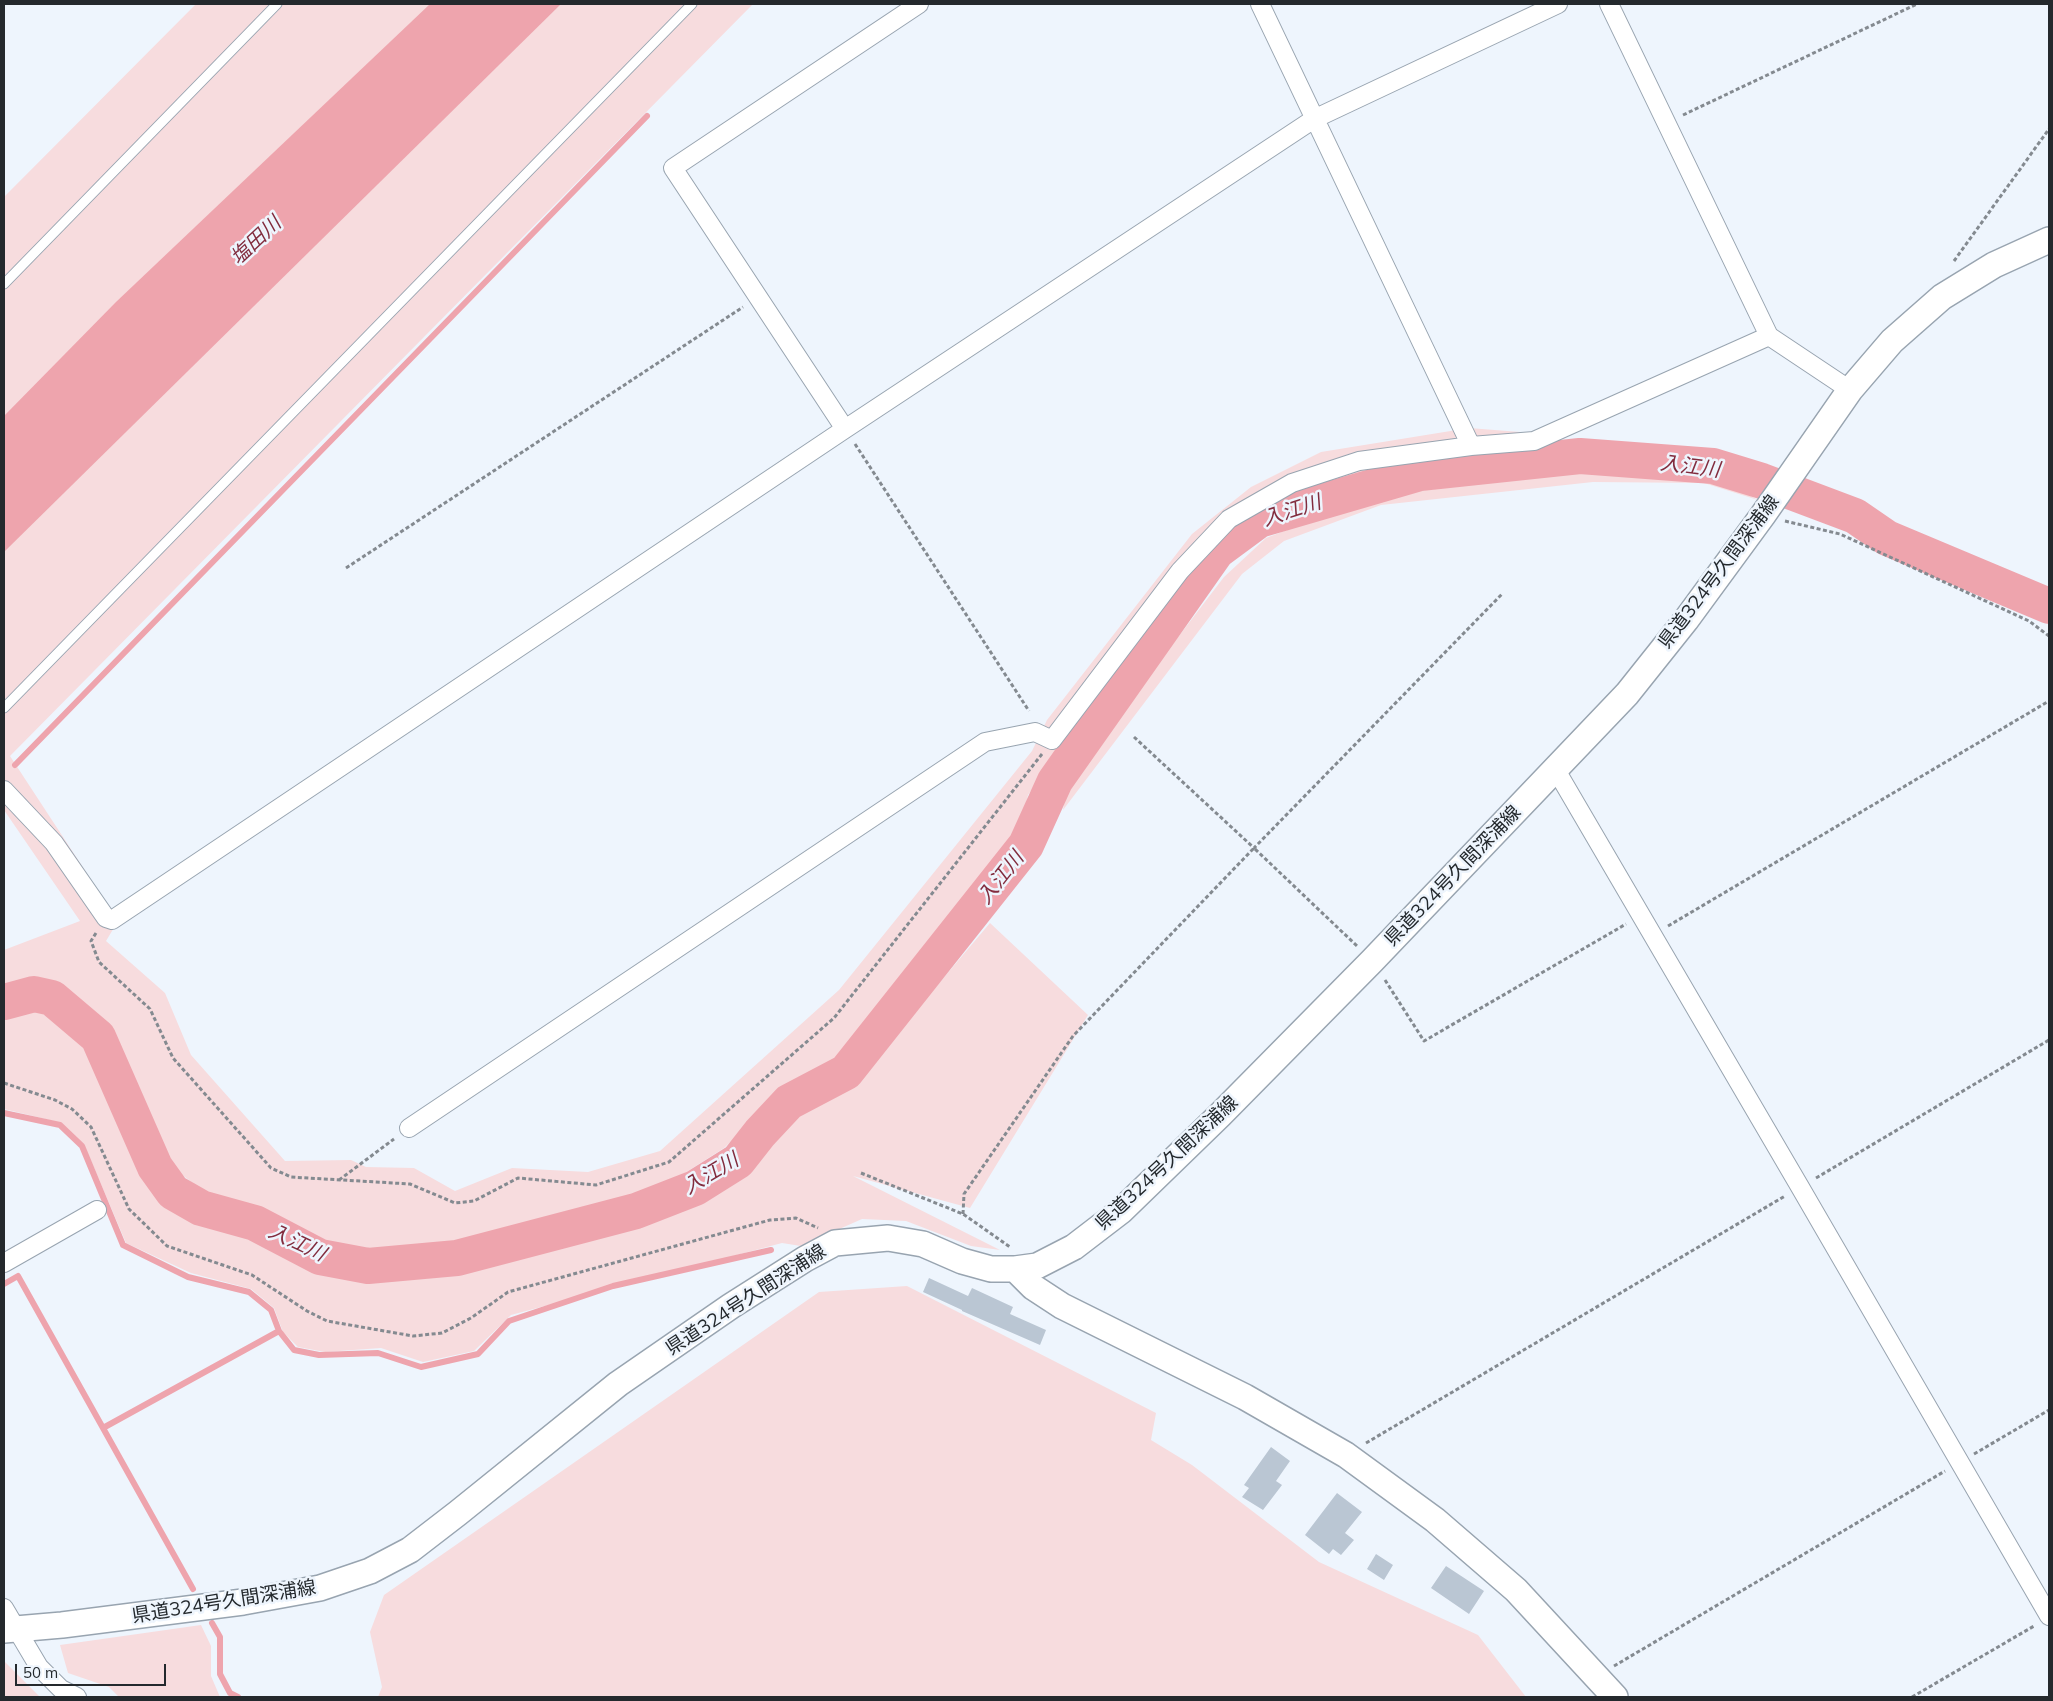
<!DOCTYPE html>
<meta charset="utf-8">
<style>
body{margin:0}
#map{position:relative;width:2053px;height:1701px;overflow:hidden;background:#eef5fd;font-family:Mulish,sans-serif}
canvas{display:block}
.frame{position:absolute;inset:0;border:5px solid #24292d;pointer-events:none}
.scale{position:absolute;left:15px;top:1664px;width:151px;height:22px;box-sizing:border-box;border:2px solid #24292d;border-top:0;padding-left:6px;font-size:15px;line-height:18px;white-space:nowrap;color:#24292d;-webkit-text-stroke:4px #eef5fd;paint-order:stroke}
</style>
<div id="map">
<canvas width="2053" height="1701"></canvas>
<div class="frame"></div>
<div class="scale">50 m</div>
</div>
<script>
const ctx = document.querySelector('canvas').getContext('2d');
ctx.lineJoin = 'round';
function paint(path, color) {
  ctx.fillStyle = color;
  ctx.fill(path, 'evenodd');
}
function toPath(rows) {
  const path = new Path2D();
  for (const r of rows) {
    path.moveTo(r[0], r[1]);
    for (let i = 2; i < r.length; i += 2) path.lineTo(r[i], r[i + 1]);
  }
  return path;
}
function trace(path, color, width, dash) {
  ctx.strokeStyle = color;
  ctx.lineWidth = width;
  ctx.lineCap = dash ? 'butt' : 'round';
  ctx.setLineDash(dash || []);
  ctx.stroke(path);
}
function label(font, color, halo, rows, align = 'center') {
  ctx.font = font + ' Mulish,"Noto Sans JP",sans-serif';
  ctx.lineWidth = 5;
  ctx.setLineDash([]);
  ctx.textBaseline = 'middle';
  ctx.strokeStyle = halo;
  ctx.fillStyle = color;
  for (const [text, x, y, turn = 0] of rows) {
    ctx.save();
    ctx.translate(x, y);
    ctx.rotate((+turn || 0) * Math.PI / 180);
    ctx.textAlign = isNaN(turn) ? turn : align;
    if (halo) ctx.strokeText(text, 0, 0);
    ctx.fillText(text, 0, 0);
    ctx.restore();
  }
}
paint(toPath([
 [196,4,490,4,4,465,4,197],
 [535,4,753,4,10,756,118,921,106,941,165,993,191,1055,285,1161,351,1160,366,1167,414,1168,455,1191,512,1168,588,1172,660,1151,839,990,1032,751,1047,720,1192,534,1251,487,1321,452,1469,428,1533,433,1550,445,1371,470,1258,514,1214,548,1028,795,1016,848,889,1013,825,1078,786,1089,724,1148,669,1183,598,1209,437,1251,336,1247,266,1214,206,1193,173,1168,99,1023,38,982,4,991,4,950,80,921,4,810,4,521],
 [1577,470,1709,473,1758,500,1704,483,1593,482,1381,505,1284,541,1242,574,1063,810,1068,781,1224,577,1266,538,1374,497],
 [990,923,1088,1015,970,1208,853,1176,1000,1250,971,1246,906,1221,862,1219,801,1246,782,1243,511,1315,474,1351,423,1362,381,1348,325,1352,298,1347,283,1332,274,1308,251,1289,191,1273,126,1243,84,1144,62,1123,4,1109,4,1013,32,1006,78,1027,154,1186,191,1211,268,1241,329,1269,425,1279,716,1194,772,1134,841,1090,896,1034],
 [907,1286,1156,1413,1151,1440,1192,1465,1319,1562,1478,1635,1526,1697,378,1697,382,1687,370,1632,384,1595,819,1292],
 [201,1625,211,1646,211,1676,220,1697,119,1697,109,1687,68,1673,60,1645],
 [4,1661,40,1697,4,1697]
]), '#f7dcde');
paint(toPath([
 [430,4,561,4,4,552,4,416,116,302]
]), '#eea4ad');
trace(toPath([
 [15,765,647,116],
 [4,1113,60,1125,82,1146,123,1245,188,1277,249,1292,271,1310,279,1331,294,1350,319,1355,378,1353,421,1367,478,1354,509,1321,613,1286,771,1250],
 [4,1284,18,1276,193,1589],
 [103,1428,279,1331],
 [212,1623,220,1637,220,1674,230,1693,238,1697]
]), '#eea4ad', 6);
trace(toPath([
 [4,1002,34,994,52,998,98,1037,155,1167,173,1192,201,1208,255,1223,320,1257,368,1266,457,1258,636,1211,695,1188,738,1161,760,1133,789,1102,846,1072,1026,845,1055,781,1217,551,1259,520,1420,473,1580,456,1713,466,1762,481,1855,516,1887,538,2049,606]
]), '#eea4ad', 36);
paint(toPath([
 [929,1278,968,1296,972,1288,1013,1307,1010,1314,1046,1330,1040,1345,962,1311,962,1310,923,1292],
 [1271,1447,1290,1461,1276,1481,1282,1485,1263,1510,1242,1497,1249,1488,1244,1485],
 [1337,1493,1362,1512,1345,1533,1354,1540,1341,1555,1333,1549,1329,1554,1305,1535],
 [1376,1554,1393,1565,1384,1580,1367,1569],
 [1446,1566,1484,1591,1469,1614,1431,1588]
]), '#bac6d3');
const lane = toPath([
 [4,284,277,4],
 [4,708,692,4]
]);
const street = toPath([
 [1260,4,1471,446],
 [1609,4,1769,336,1850,390],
 [845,429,673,168,919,4],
 [1556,770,1800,1187,2049,1616],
 [4,790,54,843,106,918,112,920,845,429,1314,119,1558,4],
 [409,1128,985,742,1035,732,1052,740,1180,571,1229,519,1292,483,1359,461,1471,446,1534,441,1769,336],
 [4,1263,97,1210],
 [4,1608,39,1667,61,1689,77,1697]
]);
const secondary = toPath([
 [1015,1269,1033,1287,1062,1306,1245,1397,1346,1455,1435,1520,1516,1590,1615,1697],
 [4,1630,62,1625,243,1602,320,1588,370,1571,410,1550,458,1513,618,1384,731,1306,805,1259,835,1243,888,1238,923,1244,962,1261,991,1269,1015,1269,1037,1266,1074,1247,1121,1211,1220,1115,1372,961,1627,694,1686,620,1763,515,1850,390,1892,341,1942,297,1994,265,2049,240]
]);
trace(lane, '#98a4b0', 11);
trace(street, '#98a4b0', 20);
trace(secondary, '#98a4b0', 28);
trace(toPath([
 [1683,115,1917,4],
 [1954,261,2049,129],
 [855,444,1029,711],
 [1785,521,1840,534,2029,621,2049,636],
 [346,568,743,307],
 [1134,737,1254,848,1503,593],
 [1668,926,2049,701],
 [96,933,91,941,99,962,150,1009,173,1058,271,1168,291,1177,410,1184,455,1203,474,1201,518,1178,596,1185,669,1162,834,1018,1042,754],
 [1385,980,1424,1041,1626,924],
 [4,1083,55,1100,72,1109,91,1127,129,1209,167,1246,252,1275,307,1311,327,1321,413,1336,442,1333,471,1318,508,1292,770,1220,796,1218,818,1228],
 [861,1173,963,1214,1010,1247],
 [1816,1178,2049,1040],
 [339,1180,394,1139],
 [963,1214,964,1194,1073,1036,1254,848,1357,946],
 [1366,1443,1785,1196],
 [1974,1454,2049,1410],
 [1614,1666,1945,1471],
 [1912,1697,2034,1626]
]), '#848a90', 3, [4, 2.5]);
trace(lane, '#fff', 9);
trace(street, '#fff', 18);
trace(secondary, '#fff', 25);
label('19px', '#24292d', '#eef5fd', [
 ["県道324号久間深浦線",1719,572,-53],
 ["県道324号久間深浦線",1453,876,-46],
 ["県道324号久間深浦線",1167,1163,-43],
 ["県道324号久間深浦線",746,1300,-33],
 ["県道324号久間深浦線",224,1602,-9]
]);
label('italic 20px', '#822c3e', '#eef5fd', [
 ["塩田川",256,241,-43],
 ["入江川",1690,467,7],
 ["入江川",1292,511,-18],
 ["入江川",1001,878,-52],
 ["入江川",711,1174,-31],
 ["入江川",297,1243,25]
]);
</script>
